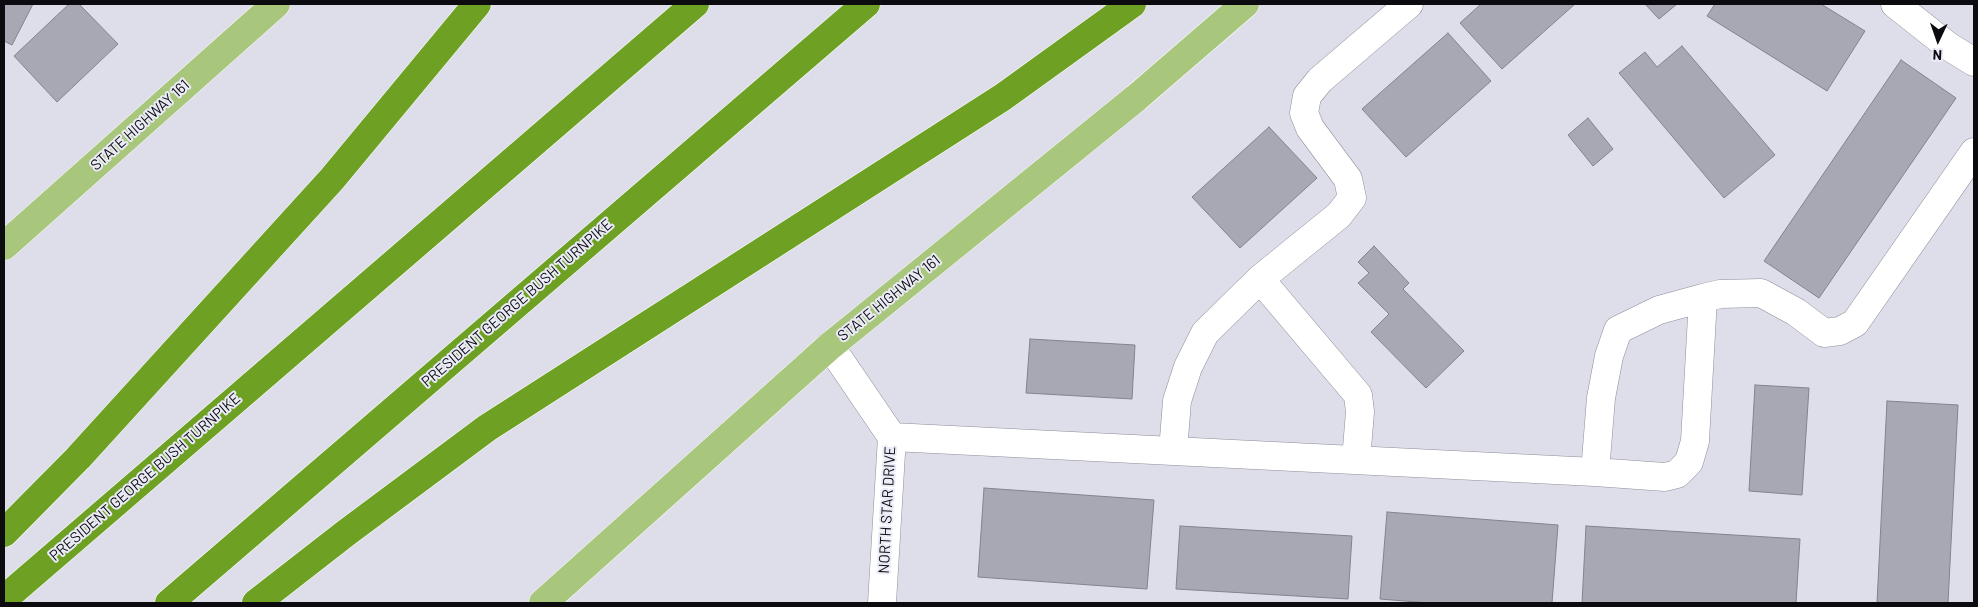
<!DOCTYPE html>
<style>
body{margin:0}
#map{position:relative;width:1978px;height:607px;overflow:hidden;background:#dddee9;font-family:Barlow,sans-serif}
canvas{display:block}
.frame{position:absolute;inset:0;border:5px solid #0c0c10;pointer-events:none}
.north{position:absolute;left:1913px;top:15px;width:50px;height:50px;-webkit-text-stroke:4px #eaebf6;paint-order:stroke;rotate:183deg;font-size:14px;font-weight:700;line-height:20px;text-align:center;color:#0c0c10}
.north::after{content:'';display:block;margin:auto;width:18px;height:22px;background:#0c0c10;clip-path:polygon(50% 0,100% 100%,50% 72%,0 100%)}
</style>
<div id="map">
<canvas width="1978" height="607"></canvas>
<div class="frame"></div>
<div class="north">N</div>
</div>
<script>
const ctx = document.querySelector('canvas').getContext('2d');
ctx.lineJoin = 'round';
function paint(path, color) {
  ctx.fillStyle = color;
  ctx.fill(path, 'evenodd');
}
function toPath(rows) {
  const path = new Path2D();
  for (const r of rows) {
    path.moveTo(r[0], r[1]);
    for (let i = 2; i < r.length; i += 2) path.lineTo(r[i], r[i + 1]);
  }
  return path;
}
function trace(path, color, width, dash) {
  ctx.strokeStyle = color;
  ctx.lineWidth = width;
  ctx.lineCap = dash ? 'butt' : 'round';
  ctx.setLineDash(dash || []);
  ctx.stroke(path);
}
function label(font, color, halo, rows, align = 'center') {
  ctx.font = font + ' Barlow,sans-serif';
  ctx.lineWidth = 4;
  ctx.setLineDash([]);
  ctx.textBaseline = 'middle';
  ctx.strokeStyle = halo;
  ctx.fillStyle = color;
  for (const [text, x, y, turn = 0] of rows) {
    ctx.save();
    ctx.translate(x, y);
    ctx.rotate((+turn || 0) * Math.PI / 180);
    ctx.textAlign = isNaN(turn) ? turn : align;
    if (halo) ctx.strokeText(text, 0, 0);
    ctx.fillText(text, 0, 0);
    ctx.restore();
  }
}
const building = toPath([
 [4,4,33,4,12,45,4,41,4,4],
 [69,4,79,4,118,44,57,102,14,56,69,4],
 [1481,4,1575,4,1502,69,1460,23,1481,4],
 [1645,4,1677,4,1659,19,1645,4],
 [1715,4,1821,4,1865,31,1827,91,1707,16,1715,4],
 [1448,33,1491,81,1406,157,1362,109,1448,33],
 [1682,46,1775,155,1724,198,1619,73,1645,52,1657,67,1682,46],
 [1901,60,1956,98,1819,298,1764,261,1901,60],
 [1588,118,1613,149,1593,166,1568,135,1588,118],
 [1269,127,1317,178,1240,248,1192,197,1269,127],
 [1374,246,1409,283,1403,289,1464,351,1426,388,1371,332,1389,314,1358,283,1369,273,1358,262,1374,246],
 [1030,339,1135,345,1132,399,1026,393,1030,339],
 [1755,385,1809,388,1802,495,1749,491,1755,385],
 [1887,401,1958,405,1948,603,1877,603,1887,401],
 [984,488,1154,500,1147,589,978,577,984,488],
 [1387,512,1558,525,1552,603,1429,603,1380,599,1387,512],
 [1180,526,1352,536,1348,599,1176,589,1180,526],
 [1586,526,1800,539,1796,603,1582,603,1586,526]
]);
paint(building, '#a7a8b3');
trace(building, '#82838c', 1);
const minor = toPath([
 [1895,4,1948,46,1974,62],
 [1260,279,1358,395,1360,412,1356,460],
 [830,346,892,437,882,603],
 [892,437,1595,472,1601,398,1609,356,1618,330,1659,310,1703,298,1720,294,1761,293,1796,312,1824,333,1840,331,1855,323,1974,152],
 [1173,451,1177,401,1188,367,1205,333,1260,279,1339,215,1352,198,1348,179,1310,128,1304,113,1307,96,1320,80,1409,4],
 [1595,472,1665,477,1677,474,1689,462,1695,441,1703,298]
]);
const major = toPath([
 [4,246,276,4],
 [543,603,830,346,1136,98,1245,4]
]);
const highway = toPath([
 [4,533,78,458,332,179,477,4],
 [4,599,695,4],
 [169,603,866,4],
 [256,603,346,533,487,428,1003,97,1132,4]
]);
trace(minor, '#8d8e98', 29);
trace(major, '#fff', 29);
trace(highway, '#fff', 29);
trace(minor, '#fff', 28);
trace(major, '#a8c67c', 28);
trace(highway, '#6ea024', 28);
label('15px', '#0c0c10', '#eaebf6', [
 ["STATE HIGHWAY 161",140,125,-42],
 ["STATE HIGHWAY 161",889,298,-39],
 ["PRESIDENT GEORGE BUSH TURNPIKE",517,303,-41],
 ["PRESIDENT GEORGE BUSH TURNPIKE",145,477,-41],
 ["NORTH STAR DRIVE",887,510,-87]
]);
</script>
